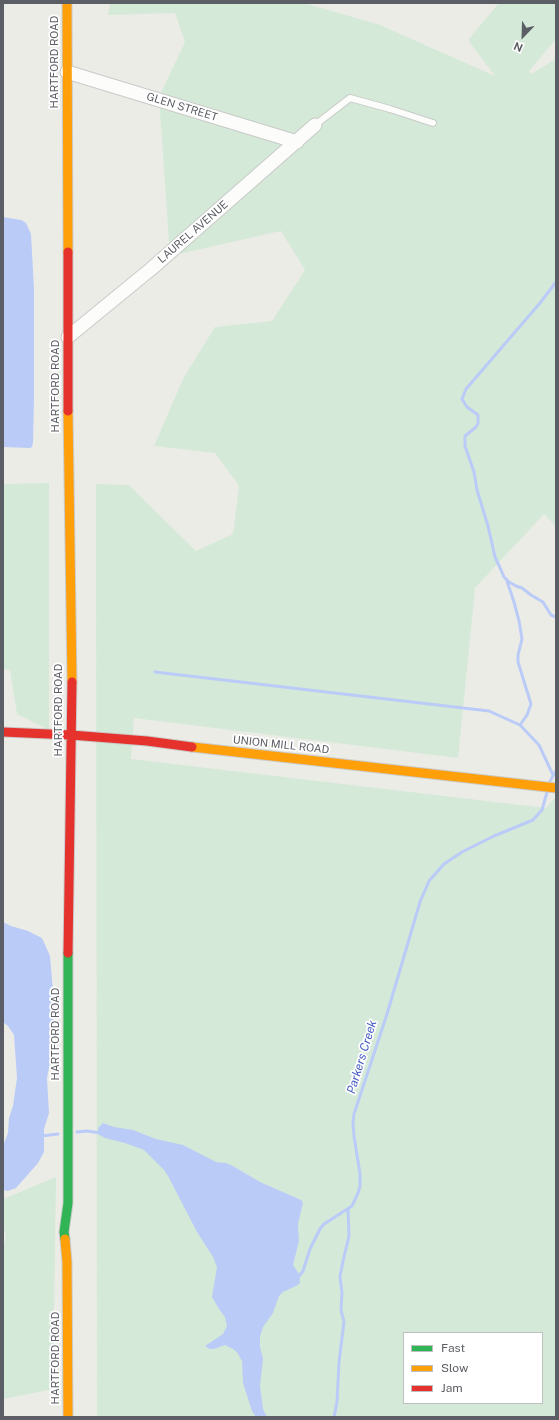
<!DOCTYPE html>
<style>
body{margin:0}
#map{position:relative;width:559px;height:1420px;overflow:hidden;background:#ecece7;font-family:"Public Sans",sans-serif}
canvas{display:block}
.frame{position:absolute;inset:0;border:4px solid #5c5e65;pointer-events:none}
.legend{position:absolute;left:403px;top:1332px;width:140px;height:72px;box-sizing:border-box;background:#fff;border:1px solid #bebfc1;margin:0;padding:5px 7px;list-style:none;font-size:12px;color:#5c5e65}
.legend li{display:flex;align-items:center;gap:8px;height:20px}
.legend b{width:20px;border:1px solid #bebfc1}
.north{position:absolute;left:503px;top:16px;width:40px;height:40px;-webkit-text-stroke:3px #fff;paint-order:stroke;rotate:203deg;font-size:11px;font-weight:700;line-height:16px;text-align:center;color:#5c5e65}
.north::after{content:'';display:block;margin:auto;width:14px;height:18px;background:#5c5e65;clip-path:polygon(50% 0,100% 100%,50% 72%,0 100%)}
</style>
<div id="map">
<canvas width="559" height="1420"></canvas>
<div class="frame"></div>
<ul class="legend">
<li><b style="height:5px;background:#30b455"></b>Fast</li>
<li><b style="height:5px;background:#ff9f0a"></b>Slow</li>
<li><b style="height:5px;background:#e5322d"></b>Jam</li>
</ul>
<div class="north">N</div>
</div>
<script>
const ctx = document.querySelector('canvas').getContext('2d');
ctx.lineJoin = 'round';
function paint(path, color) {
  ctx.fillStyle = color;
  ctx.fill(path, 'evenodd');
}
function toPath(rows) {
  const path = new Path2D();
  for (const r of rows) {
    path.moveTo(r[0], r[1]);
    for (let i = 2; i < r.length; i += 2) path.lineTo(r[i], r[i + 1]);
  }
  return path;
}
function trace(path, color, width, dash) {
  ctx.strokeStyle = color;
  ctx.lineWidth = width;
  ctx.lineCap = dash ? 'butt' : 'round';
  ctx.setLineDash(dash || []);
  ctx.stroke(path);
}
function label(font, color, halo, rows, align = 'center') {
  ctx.font = font + ' "Public Sans",sans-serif';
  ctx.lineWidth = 3.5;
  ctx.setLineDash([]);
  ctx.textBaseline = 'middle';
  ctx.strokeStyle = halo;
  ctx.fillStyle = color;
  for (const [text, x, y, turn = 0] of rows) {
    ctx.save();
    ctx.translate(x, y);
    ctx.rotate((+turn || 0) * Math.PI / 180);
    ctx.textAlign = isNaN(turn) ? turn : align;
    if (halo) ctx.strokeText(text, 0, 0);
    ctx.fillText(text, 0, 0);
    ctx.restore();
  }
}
paint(toPath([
 [110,3,304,3,380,25,495,76,468,40,499,3,556,3,556,39,529,71,531,74,556,59,556,526,544,514,475,588,458,758,134,718,131,759,546,808,556,797,556,1417,97,1417,96,484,129,485,196,551,233,534,239,486,215,453,154,446,184,377,215,327,272,321,305,270,281,231,170,256,159,97,185,42,175,13,108,15],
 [404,1333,542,1333,542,1403,404,1403],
 [49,483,49,730,17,714,10,670,3,669,3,484],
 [56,1177,53,1389,3,1399,3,1251,6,1236,3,1225,3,1199]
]), '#d4e9d8');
paint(toPath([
 [3,217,21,220,26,223,31,234,34,289,34,398,33,442,32,447,30,448,3,447],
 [3,922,11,926,28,931,42,938,50,956,54,1003,53,1028,52,1033,50,1063,47,1078,49,1113,44,1129,44,1152,38,1163,16,1188,8,1191,3,1190,3,1146,8,1133,9,1118,13,1106,17,1078,14,1035,8,1026,3,1022],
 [103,1123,114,1127,133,1130,156,1139,183,1145,216,1162,226,1163,231,1165,260,1182,301,1200,303,1203,298,1224,299,1241,293,1265,299,1274,300,1283,296,1286,283,1292,279,1296,273,1313,263,1327,260,1337,260,1347,263,1358,260,1386,263,1409,267,1417,256,1417,252,1411,243,1383,242,1361,237,1352,233,1349,225,1345,214,1349,210,1349,205,1346,223,1334,227,1326,225,1317,219,1309,212,1297,217,1267,213,1257,197,1232,168,1176,164,1170,144,1150,125,1143,105,1138,98,1134,98,1128]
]), '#bacbf8');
trace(toPath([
 [556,282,540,303,466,389,462,399,467,407,478,415,478,423,476,427,465,436,465,446,474,472,477,490,488,526,495,557,501,570,504,577,509,582,516,586,522,588,531,595,543,602,551,615,556,617],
 [507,581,514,602,519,621,522,639,518,655,518,662,531,704,527,715,520,725],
 [155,672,489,711,520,725,539,745,553,775],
 [550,781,556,771],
 [77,1132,87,1131,101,1133],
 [41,1136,58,1134],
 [297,1279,303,1271,310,1249,320,1229,324,1224,352,1206,358,1193,360,1186,360,1174,354,1136,353,1123,354,1114,387,1014,420,902,429,881,444,864,462,852,494,836,533,820,542,810,547,792],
 [334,1417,337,1402,339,1362,344,1322,341,1310,342,1293,340,1277,343,1261,349,1236,348,1209]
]), '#bacbf8', 3);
const lane = toPath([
 [315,125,350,98,390,109,433,123]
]);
const street = toPath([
 [67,72,297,142],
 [68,337,151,269,315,125]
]);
const fast = toPath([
 [65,1239,64,1232,68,1203,68,953]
]);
const slow = toPath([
 [67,3,68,252],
 [68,411,72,682],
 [192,747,556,788],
 [65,1239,67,1262,68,1417]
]);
const jam = toPath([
 [68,252,68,411],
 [3,732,71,735,147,741,192,747],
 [68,953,72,682]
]);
trace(lane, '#c9cac9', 8);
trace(street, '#c9cac9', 15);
trace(fast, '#cacaca', 11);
trace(slow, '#cacaca', 11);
trace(jam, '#cacaca', 11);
trace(lane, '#fcfcfb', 6);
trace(street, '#fcfcfb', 13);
trace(fast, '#30b455', 9);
trace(slow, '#ff9f0a', 9);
trace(jam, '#e5322d', 9);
label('11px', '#5c5e65', '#fff', [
 ["HARTFORD ROAD",55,62,-90],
 ["GLEN STREET",182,107,17],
 ["LAUREL AVENUE",193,232,-41],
 ["HARTFORD ROAD",56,386,-90],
 ["HARTFORD ROAD",59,710,-90],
 ["UNION MILL ROAD",281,745,6],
 ["HARTFORD ROAD",56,1034,-90],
 ["HARTFORD ROAD",56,1358,-90]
]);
label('italic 12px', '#445dc5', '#fff', [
 ["Parkers Creek",362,1057,-73]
]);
</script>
